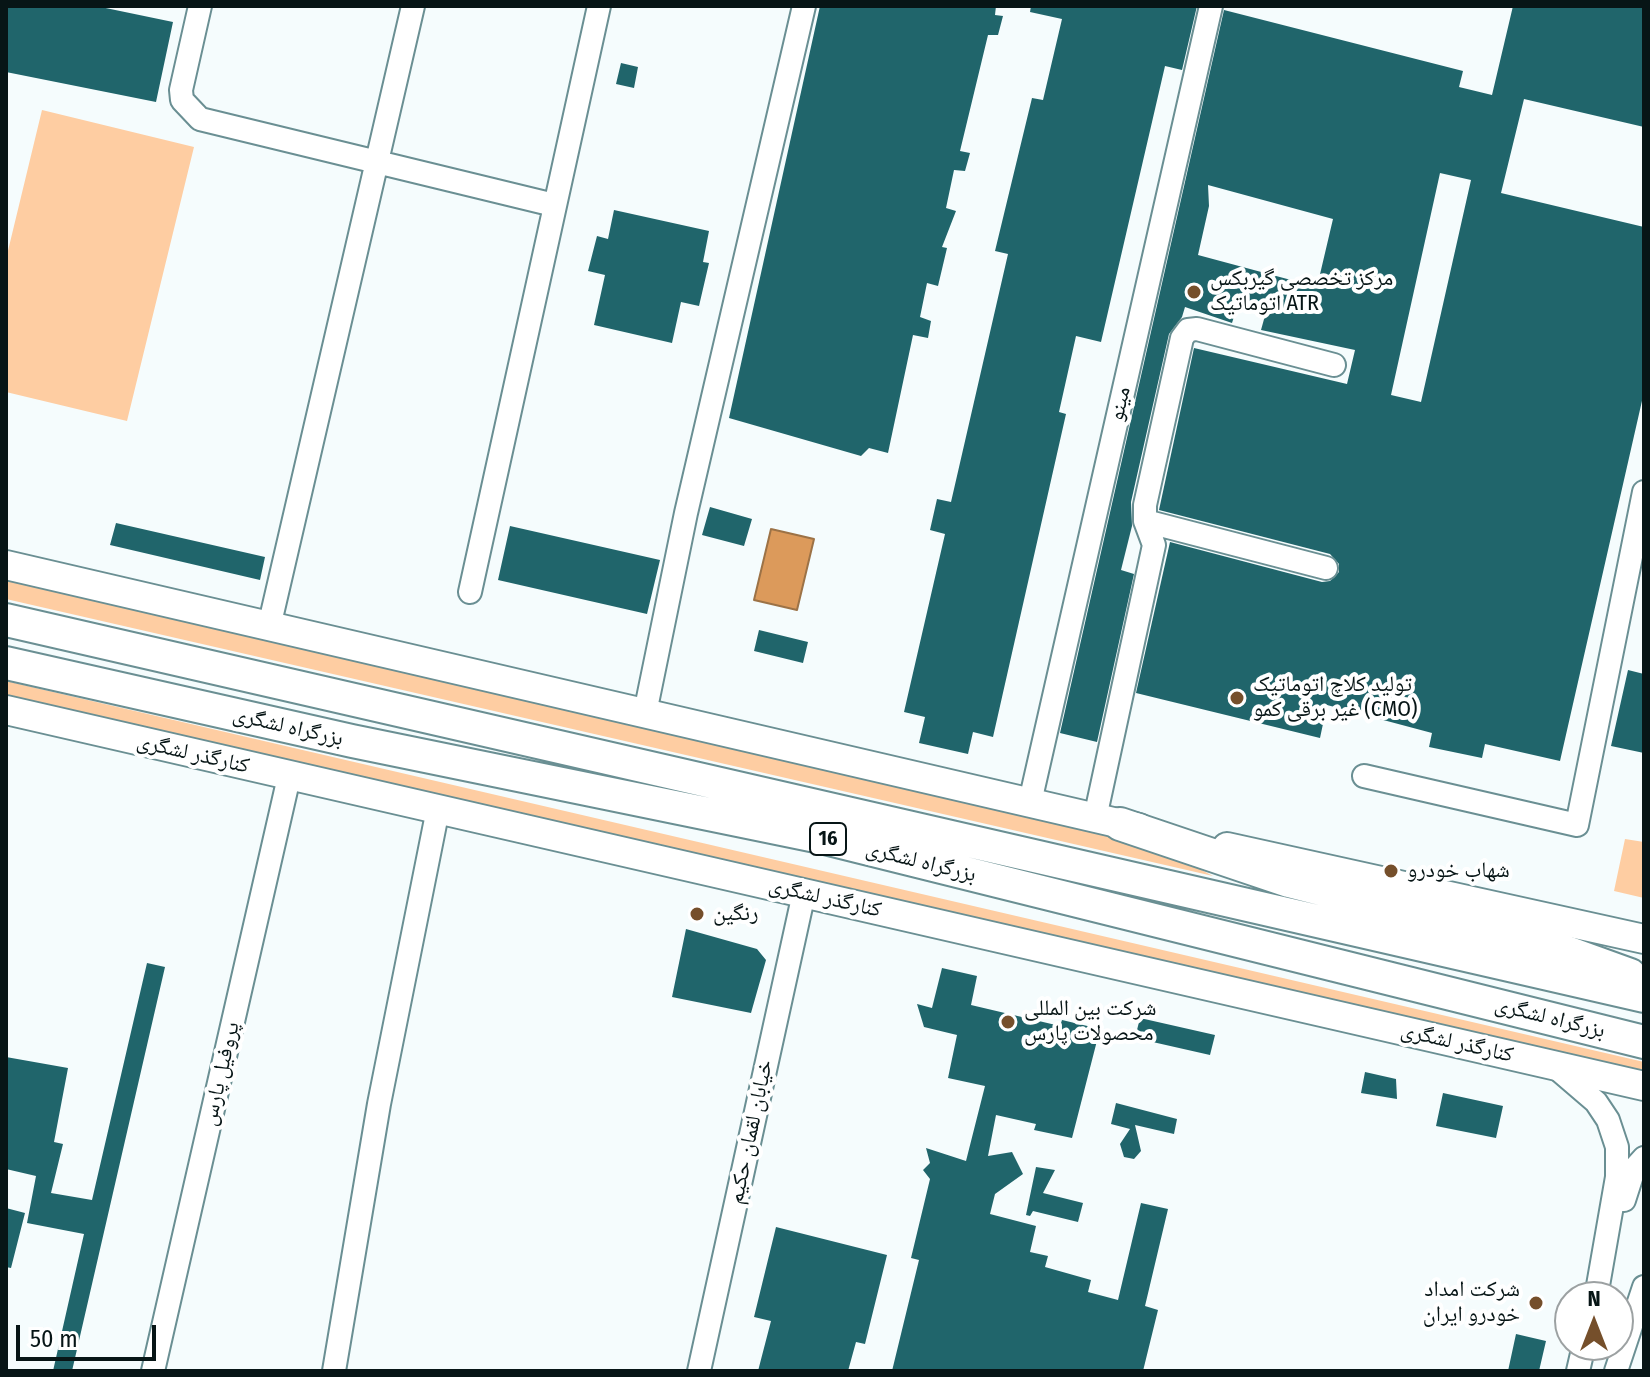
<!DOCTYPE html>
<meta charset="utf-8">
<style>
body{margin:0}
#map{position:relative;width:1650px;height:1377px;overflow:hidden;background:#f5fcfd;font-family:"Fira Sans Condensed",sans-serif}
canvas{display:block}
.frame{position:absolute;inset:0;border:8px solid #071516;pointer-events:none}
.north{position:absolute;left:1554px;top:1281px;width:80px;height:80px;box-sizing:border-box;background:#fff;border:2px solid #9ca1a2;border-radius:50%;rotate:0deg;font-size:22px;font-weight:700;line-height:32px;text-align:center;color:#071516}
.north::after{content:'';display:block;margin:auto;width:28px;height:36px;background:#754f2b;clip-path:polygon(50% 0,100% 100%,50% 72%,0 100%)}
.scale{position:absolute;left:16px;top:1325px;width:140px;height:36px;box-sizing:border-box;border:4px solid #071516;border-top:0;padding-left:10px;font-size:24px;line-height:28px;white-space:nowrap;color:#071516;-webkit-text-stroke:6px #fff;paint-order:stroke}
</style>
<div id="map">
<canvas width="1650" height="1377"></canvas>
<div class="frame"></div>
<div class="north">N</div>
<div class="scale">50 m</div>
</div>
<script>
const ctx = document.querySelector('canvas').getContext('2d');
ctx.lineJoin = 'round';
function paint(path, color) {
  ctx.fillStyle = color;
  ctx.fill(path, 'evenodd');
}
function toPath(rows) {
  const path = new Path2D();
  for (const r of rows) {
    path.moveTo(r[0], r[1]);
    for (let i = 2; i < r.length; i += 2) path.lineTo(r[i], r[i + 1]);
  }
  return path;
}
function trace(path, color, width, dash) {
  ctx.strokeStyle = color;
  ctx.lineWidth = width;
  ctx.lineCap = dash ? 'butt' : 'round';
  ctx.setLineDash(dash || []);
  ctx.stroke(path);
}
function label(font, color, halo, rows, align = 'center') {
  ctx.font = font + ' "Fira Sans Condensed","Noto Naskh Arabic",sans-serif';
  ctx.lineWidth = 8;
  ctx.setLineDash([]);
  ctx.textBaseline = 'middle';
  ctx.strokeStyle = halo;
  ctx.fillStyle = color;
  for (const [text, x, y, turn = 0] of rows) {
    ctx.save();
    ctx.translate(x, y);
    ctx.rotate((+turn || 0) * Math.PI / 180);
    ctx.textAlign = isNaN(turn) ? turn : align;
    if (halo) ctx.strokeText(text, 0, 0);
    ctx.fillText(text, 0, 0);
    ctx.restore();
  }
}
paint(toPath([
 [42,110,194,147,127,421,6,392,6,259],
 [6,579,1152,844,1213,876,6,599],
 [6,681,1644,1062,1644,1081,6,703],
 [1625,839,1644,842,1644,898,1614,891]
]), '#fecda2');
const water = toPath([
 [771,529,814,539,797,610,754,600,771,529]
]);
paint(water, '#dc9a5b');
trace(water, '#9c7246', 2);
paint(toPath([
 [6,6,96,6,173,22,156,102,6,72],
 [820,6,996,6,995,15,1003,16,998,35,988,35,960,151,970,153,965,171,954,170,946,208,956,211,942,247,947,248,938,286,927,283,920,317,931,321,928,338,913,335,888,453,869,448,861,456,729,418],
 [1031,6,1197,6,1182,70,1165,66,1101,342,1076,336,1059,412,1066,414,993,737,973,732,968,754,919,743,925,717,904,712,945,534,930,530,937,499,951,502,1008,254,995,251,1032,98,1043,100,1062,19,1030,12],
 [1513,6,1644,6,1644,127,1524,99,1501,193,1644,227,1644,392,1560,761,1485,744,1482,758,1429,747,1432,733,1327,705,1320,738,1136,693,1170,542,1322,582,1330,581,1339,572,1339,564,1330,554,1159,510,1194,348,1347,384,1355,350,1261,330,1266,312,1238,304,1232,323,1185,307,1182,317,1169,334,1131,502,1132,526,1121,570,1134,574,1097,742,1060,733,1224,10,1463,71,1459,87,1492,95],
 [1440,173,1471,180,1421,402,1391,395],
 [1208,185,1333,219,1317,287,1198,255,1209,206],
 [621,63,638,67,634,88,616,84],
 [614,210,709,231,703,262,709,263,699,306,681,302,672,343,594,325,605,275,588,271,597,236,608,239],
 [710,507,752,519,744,546,702,535],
 [116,523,265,557,260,580,110,545],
 [510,526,660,560,647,614,498,580],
 [759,630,808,642,803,663,754,651],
 [1628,670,1644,674,1644,753,1611,746],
 [686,929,757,949,766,960,751,1013,672,997],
 [147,963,165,967,72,1371,53,1371,84,1234,27,1223,36,1176,6,1169,6,1057,68,1068,54,1142,63,1144,51,1193,92,1200],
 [942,968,977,976,971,1005,1060,1026,1062,1020,1100,1029,1072,1138,1034,1130,1036,1124,996,1115,988,1156,1012,1152,1023,1174,995,1194,990,1214,1036,1226,1030,1252,1048,1256,1045,1267,1091,1280,1088,1292,1118,1300,1141,1203,1168,1209,1145,1306,1158,1310,1143,1371,892,1371,919,1260,911,1258,930,1179,923,1170,930,1163,926,1148,966,1161,985,1086,948,1078,957,1035,924,1027,917,1004,932,1008],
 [1140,1018,1215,1035,1210,1055,1135,1038],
 [1365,1072,1396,1079,1397,1099,1361,1093],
 [1443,1093,1503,1106,1496,1138,1436,1126],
 [1116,1103,1177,1119,1174,1134,1135,1125,1141,1151,1134,1159,1124,1157,1120,1144,1130,1129,1111,1124],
 [1036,1167,1055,1170,1043,1193,1083,1203,1078,1222,1033,1211,1030,1216,1026,1215],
 [6,1208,25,1213,11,1268,6,1267],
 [776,1227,887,1255,865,1344,856,1342,848,1371,758,1371,771,1321,754,1317],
 [1516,1334,1546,1341,1539,1371,1508,1371]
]), '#20656b');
const minor = toPath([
 [200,6,181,90,182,100,200,119,554,205],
 [1145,521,1145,505,1182,338,1188,330,1197,329,1334,365],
 [470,592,599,6],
 [269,627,413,6],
 [645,713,686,513,804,6],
 [1364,776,1577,825,1644,492],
 [1030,802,1211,6],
 [1095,818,1154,545,1145,521,1326,568],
 [1554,1066,1596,1102,1608,1120,1617,1147,1617,1177,1596,1297],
 [1624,1200,1634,1169,1644,1158],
 [153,1371,289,777],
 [334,1371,379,1104,438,809],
 [699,1371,804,893],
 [1578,1371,1584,1345],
 [1616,1371,1644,1287]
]);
const major = toPath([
 [6,565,1139,828],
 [6,710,1644,1086],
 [1227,847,1644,939]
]);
const highway = toPath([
 [6,620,1644,996],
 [6,663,352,741,821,837,1644,1042],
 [1120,824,1289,881,1558,949,1630,975]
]);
trace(minor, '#6a8f93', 26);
trace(major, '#6a8f93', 32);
trace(highway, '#6a8f93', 36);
trace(minor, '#fff', 22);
trace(major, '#fff', 28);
trace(highway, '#fff', 32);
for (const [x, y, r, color] of [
 [1194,292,8,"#754f2b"],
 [1237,698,8,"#754f2b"],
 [1391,871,8,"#754f2b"],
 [697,914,8,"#754f2b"],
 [1008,1022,8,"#754f2b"],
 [1536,1303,8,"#754f2b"]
]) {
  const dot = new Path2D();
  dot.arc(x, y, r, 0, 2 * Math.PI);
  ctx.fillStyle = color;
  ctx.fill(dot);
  trace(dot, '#fff', 3);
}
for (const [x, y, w] of [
 [828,839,36]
]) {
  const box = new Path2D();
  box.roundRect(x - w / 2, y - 16, w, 32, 6);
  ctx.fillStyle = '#fff';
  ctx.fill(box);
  trace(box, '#071516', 2);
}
label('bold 20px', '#071516', null, [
 ["16",828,839]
]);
label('22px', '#071516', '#fff', [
 ["مرکز تخصصی گیربکس",1210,279],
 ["اتوماتیک ATR",1210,304],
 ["تولید کلاچ اتوماتیک",1253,685],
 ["غیر برقی کمو (CMO)",1253,710],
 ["شهاب خودرو",1407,871],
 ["رنگین",713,914],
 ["شرکت بین المللی",1024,1009],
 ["محصولات پارس",1024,1034],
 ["شرکت امداد",1520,1290,"right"],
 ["خودرو ایران",1520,1315,"right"]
], 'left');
label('22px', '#071516', '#fff', [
 ["مینو",1120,404,-77],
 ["بزرگراه لشگری",288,727,13],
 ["کنارگذر لشگری",193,754,13],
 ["بزرگراه لشگری",921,862,14],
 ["کنارگذر لشگری",825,898,13],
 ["بزرگراه لشگری",1550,1018,14],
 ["کنارگذر لشگری",1457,1043,13],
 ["پروفیل پارس",221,1074,-77],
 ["خیابان لقمان حکیم",751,1132,-78]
]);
</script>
